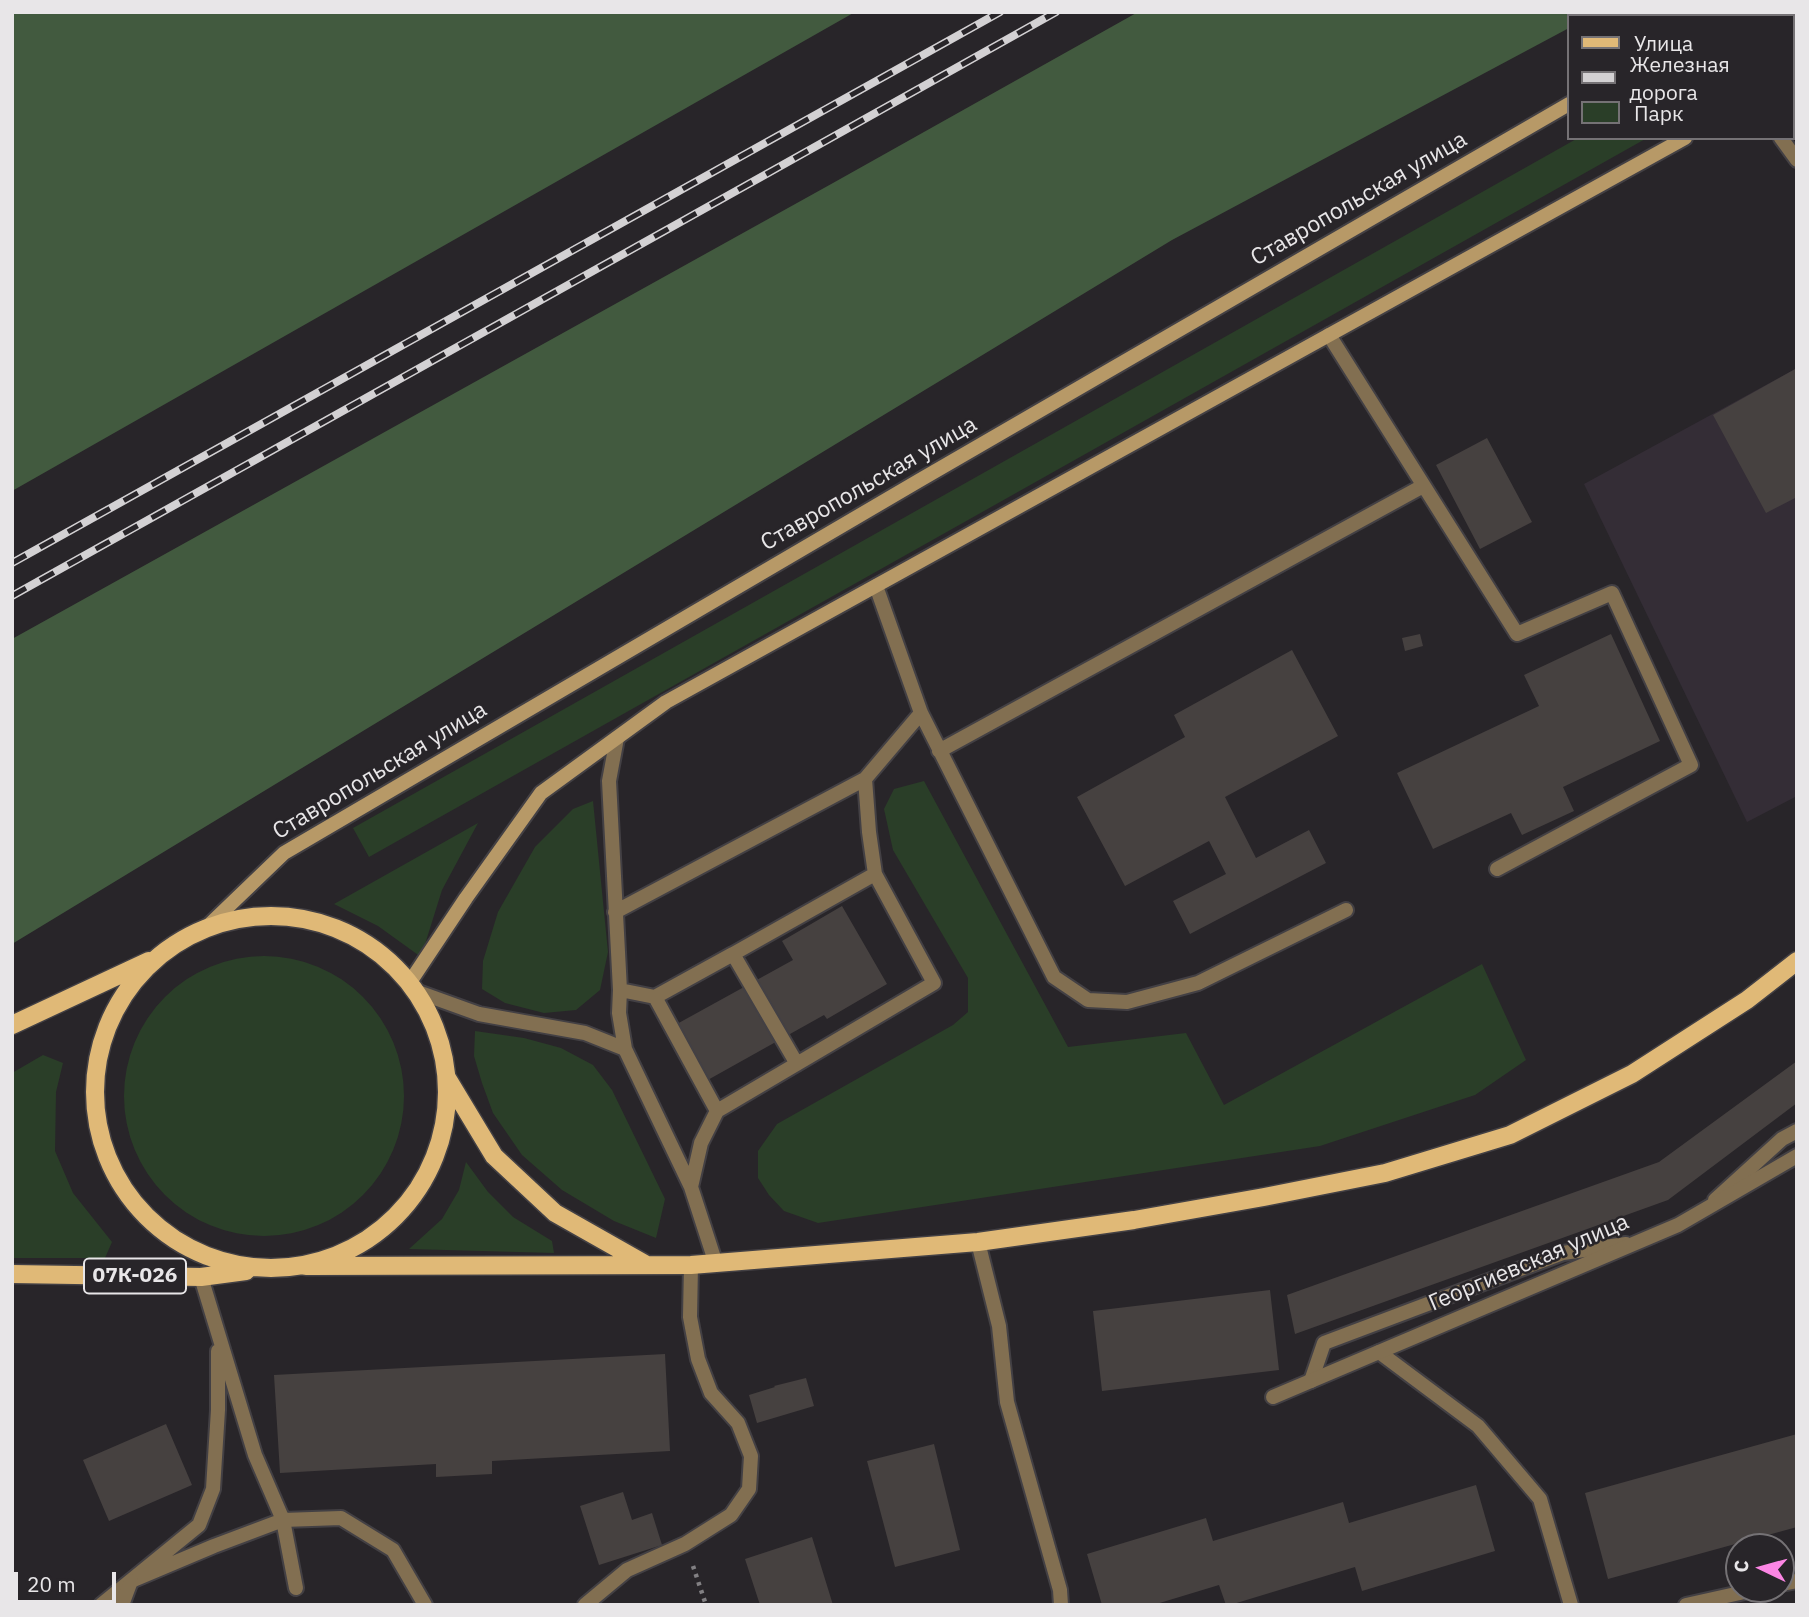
<!DOCTYPE html>
<meta charset="utf-8">
<style>
body{margin:0}
#map{position:relative;width:1809px;height:1617px;overflow:hidden;background:#282529;font-family:"IBM Plex Sans",sans-serif}
canvas{display:block}
.frame{position:absolute;inset:0;border:14px solid #e8e6e8;pointer-events:none}
.legend{position:absolute;left:1567px;top:14px;width:228px;height:126px;box-sizing:border-box;background:#282529;border:2px solid #757275;margin:0;padding:9px 12px;list-style:none;font-size:21px;color:#e8e6e8}
.legend li{display:flex;align-items:center;gap:14px;height:35px}
.legend b{width:35px;border:2px solid #757275}
.north{position:absolute;left:1725px;top:1533px;width:70px;height:70px;box-sizing:border-box;background:#282529;border:2px solid #757275;border-radius:50%;rotate:275deg;font-size:19px;font-weight:700;line-height:28px;text-align:center;color:#e8e6e8}
.north::after{content:'';display:block;margin:auto;width:24px;height:32px;background:#fc86e4;clip-path:polygon(50% 0,100% 100%,50% 72%,0 100%)}
.scale{position:absolute;left:14px;top:1572px;width:102px;height:32px;box-sizing:border-box;border:4px solid #e8e6e8;border-top:0;padding-left:9px;font-size:21px;line-height:24px;white-space:nowrap;color:#e8e6e8;-webkit-text-stroke:5px #282529;paint-order:stroke}
</style>
<div id="map">
<canvas width="1809" height="1617"></canvas>
<div class="frame"></div>
<ul class="legend">
<li><b style="height:9px;background:#e0b977"></b>Улица</li>
<li><b style="height:9px;background:#d3d1d3"></b>Железная дорога</li>
<li><b style="height:19px;background:#2a3e28"></b>Парк</li>
</ul>
<div class="north">С</div>
<div class="scale">20 m</div>
</div>
<script>
const ctx = document.querySelector('canvas').getContext('2d');
ctx.lineJoin = 'round';
function paint(path, color) {
  ctx.fillStyle = color;
  ctx.fill(path, 'evenodd');
}
function toPath(rows) {
  const path = new Path2D();
  for (const r of rows) {
    if (r.length === 3) {
      path.moveTo(r[0] + r[2], r[1]);
      path.arc(r[0], r[1], r[2], 0, 2 * Math.PI);
      continue;
    }
    path.moveTo(r[0], r[1]);
    for (let i = 2; i < r.length; i += 2) path.lineTo(r[i], r[i + 1]);
  }
  return path;
}
function trace(path, color, width, dash) {
  ctx.strokeStyle = color;
  ctx.lineWidth = width;
  ctx.lineCap = dash ? 'butt' : 'round';
  ctx.setLineDash(dash || []);
  ctx.stroke(path);
}
function label(font, color, halo, rows, align = 'center') {
  ctx.font = font + ' "IBM Plex Sans",sans-serif';
  ctx.lineWidth = 5;
  ctx.setLineDash([]);
  ctx.textBaseline = 'middle';
  ctx.strokeStyle = halo;
  ctx.fillStyle = color;
  for (const [text, x, y, turn = 0] of rows) {
    ctx.save();
    ctx.translate(x, y);
    ctx.rotate((+turn || 0) * Math.PI / 180);
    ctx.textAlign = isNaN(turn) ? turn : align;
    if (halo) ctx.strokeText(text, 0, 0);
    ctx.fillText(text, 0, 0);
    ctx.restore();
  }
}
paint(toPath([
 [1797,368,1797,796,1747,822,1584,484]
]), '#342d36');
paint(toPath([
 [1578,138,1647,138,369,857,353,828],
 [924,781,1068,1047,1186,1033,1224,1105,1482,964,1526,1060,1475,1095,1320,1146,818,1223,784,1211,769,1195,758,1178,758,1151,777,1124,953,1025,968,1012,968,978,893,850,884,809,894,789],
 [593,801,608,952,600,990,576,1010,544,1013,505,1003,482,989,483,961,498,912,535,847,573,809],
 [478,823,442,890,421,957,378,926,334,904],
 [264,1096,140],
 [475,1031,524,1038,561,1048,593,1065,612,1090,665,1199,656,1238,614,1221,562,1190,522,1155,493,1113,482,1083,474,1056],
 [43,1055,63,1063,56,1092,55,1151,73,1193,112,1242,105,1258,12,1258,12,1073],
 [466,1162,488,1192,513,1217,552,1241,554,1253,409,1249,442,1219,459,1190]
]), '#2a3e28');
paint(toPath([
 [12,12,855,12,12,491],
 [1138,12,1599,12,1592,16,1569,16,1569,28,1172,240,12,944,12,639,833,183]
]), '#425a3f');
paint(toPath([
 [1797,368,1797,497,1766,513,1713,415],
 [1487,438,1532,522,1480,549,1436,465],
 [1420,634,1423,646,1405,651,1402,638],
 [1611,634,1660,741,1563,787,1574,811,1522,835,1511,813,1433,849,1397,773,1539,706,1524,675],
 [1292,650,1338,736,1225,797,1256,858,1309,830,1326,863,1190,934,1173,901,1226,874,1209,841,1125,886,1077,797,1185,737,1174,715],
 [842,906,887,984,827,1019,824,1015,697,1086,666,1030,793,960,782,941],
 [1797,1061,1797,1103,1668,1200,1295,1334,1287,1295,1659,1162],
 [1270,1290,1279,1370,1102,1391,1093,1311],
 [665,1354,670,1451,492,1461,492,1474,436,1477,436,1464,280,1473,274,1375],
 [806,1378,814,1406,757,1423,749,1395,775,1387,774,1386],
 [166,1424,192,1485,109,1521,83,1460],
 [1797,1434,1797,1527,1608,1579,1585,1493],
 [934,1444,960,1550,895,1567,867,1461],
 [1476,1485,1495,1551,1362,1591,1355,1567,1230,1605,1226,1605,1219,1585,1153,1605,1102,1605,1087,1554,1206,1518,1213,1541,1343,1502,1349,1523],
 [623,1492,632,1520,652,1513,662,1545,599,1565,580,1506],
 [812,1537,833,1605,760,1605,745,1559]
]), '#464140');
const service = toPath([
 [1781,138,1797,160],
 [1329,335,1517,634,1612,593,1691,765,1497,869],
 [876,586,921,713,1054,977,1088,1000,1127,1002,1198,983,1346,910],
 [617,738,609,781,620,990,619,1013,625,1049,691,1187,716,1264],
 [939,751,1423,486],
 [615,912,865,779],
 [733,954,875,874],
 [620,990,655,997,717,1111],
 [418,992,479,1014,585,1033,625,1049],
 [655,997,733,954,797,1064],
 [691,1187,701,1143,717,1111,934,983,875,874,869,832,865,779,921,713],
 [1715,1200,1782,1139,1797,1131],
 [978,1242,999,1326,1007,1402,1060,1590,1061,1605],
 [201,1277,255,1455,283,1520,296,1588],
 [1379,1352,1478,1426,1540,1499,1571,1605],
 [1311,1381,1324,1343,1563,1253,1626,1244],
 [131,1581,214,1546,283,1520,341,1518,393,1550,425,1605],
 [1781,1584,1797,1581],
 [101,1605,199,1525,213,1489,218,1410,218,1351],
 [585,1605,627,1570,685,1544,731,1515,749,1489,751,1456,738,1423,711,1393,698,1359,690,1317,691,1265],
 [1686,1605,1758,1589]
]);
const minor = toPath([
 [1273,1397,1678,1225,1797,1156],
 [122,1605,131,1581]
]);
const secondary = toPath([
 [1721,16,1727,12],
 [1793,78,1797,76],
 [208,926,284,853,920,480,1569,104],
 [410,982,466,898,541,793,666,702,1685,138]
]);
const primary = toPath([
 [271,1092,176],
 [12,1025,149,961],
 [447,1078,494,1156,555,1213,645,1264],
 [306,1266,691,1265,978,1242,1134,1220,1264,1197,1385,1173,1510,1135,1632,1074,1747,1000,1797,961],
 [12,1274,201,1277,246,1271]
]);
trace(service, '#434044', 18);
trace(minor, '#434044', 18);
trace(secondary, '#434044', 18);
trace(primary, '#434044', 21);
trace(toPath([
 [693,1566,706,1605]
]), '#828083', 4.5, [3.5, 5]);
trace(service, '#826f51', 14);
trace(minor, '#826f51', 14);
trace(secondary, '#b79967', 14);
trace(primary, '#e0b977', 18);
const rail = toPath([
 [12,563,1000,12],
 [12,596,1056,12]
]);
trace(rail, '#d3d1d3', 8);
trace(rail, '#282529', 5, [16]);
for (const [x, y, w] of [
 [135,1276,102]
]) {
  const box = new Path2D();
  box.roundRect(x - w / 2, y - 17.5, w, 35, 5);
  ctx.fillStyle = '#282529';
  ctx.fill(box);
  trace(box, '#e8e6e8', 2);
}
label('bold 21px', '#e8e6e8', null, [
 ["07К-026",135,1276]
]);
label('23px', '#e8e6e8', '#282529', [
 ["Ставропольская улица",1359,199,-30],
 ["Ставропольская улица",869,484,-30],
 ["Ставропольская улица",380,771,-31],
 ["Георгиевская улица",1529,1263,-23]
]);
</script>
